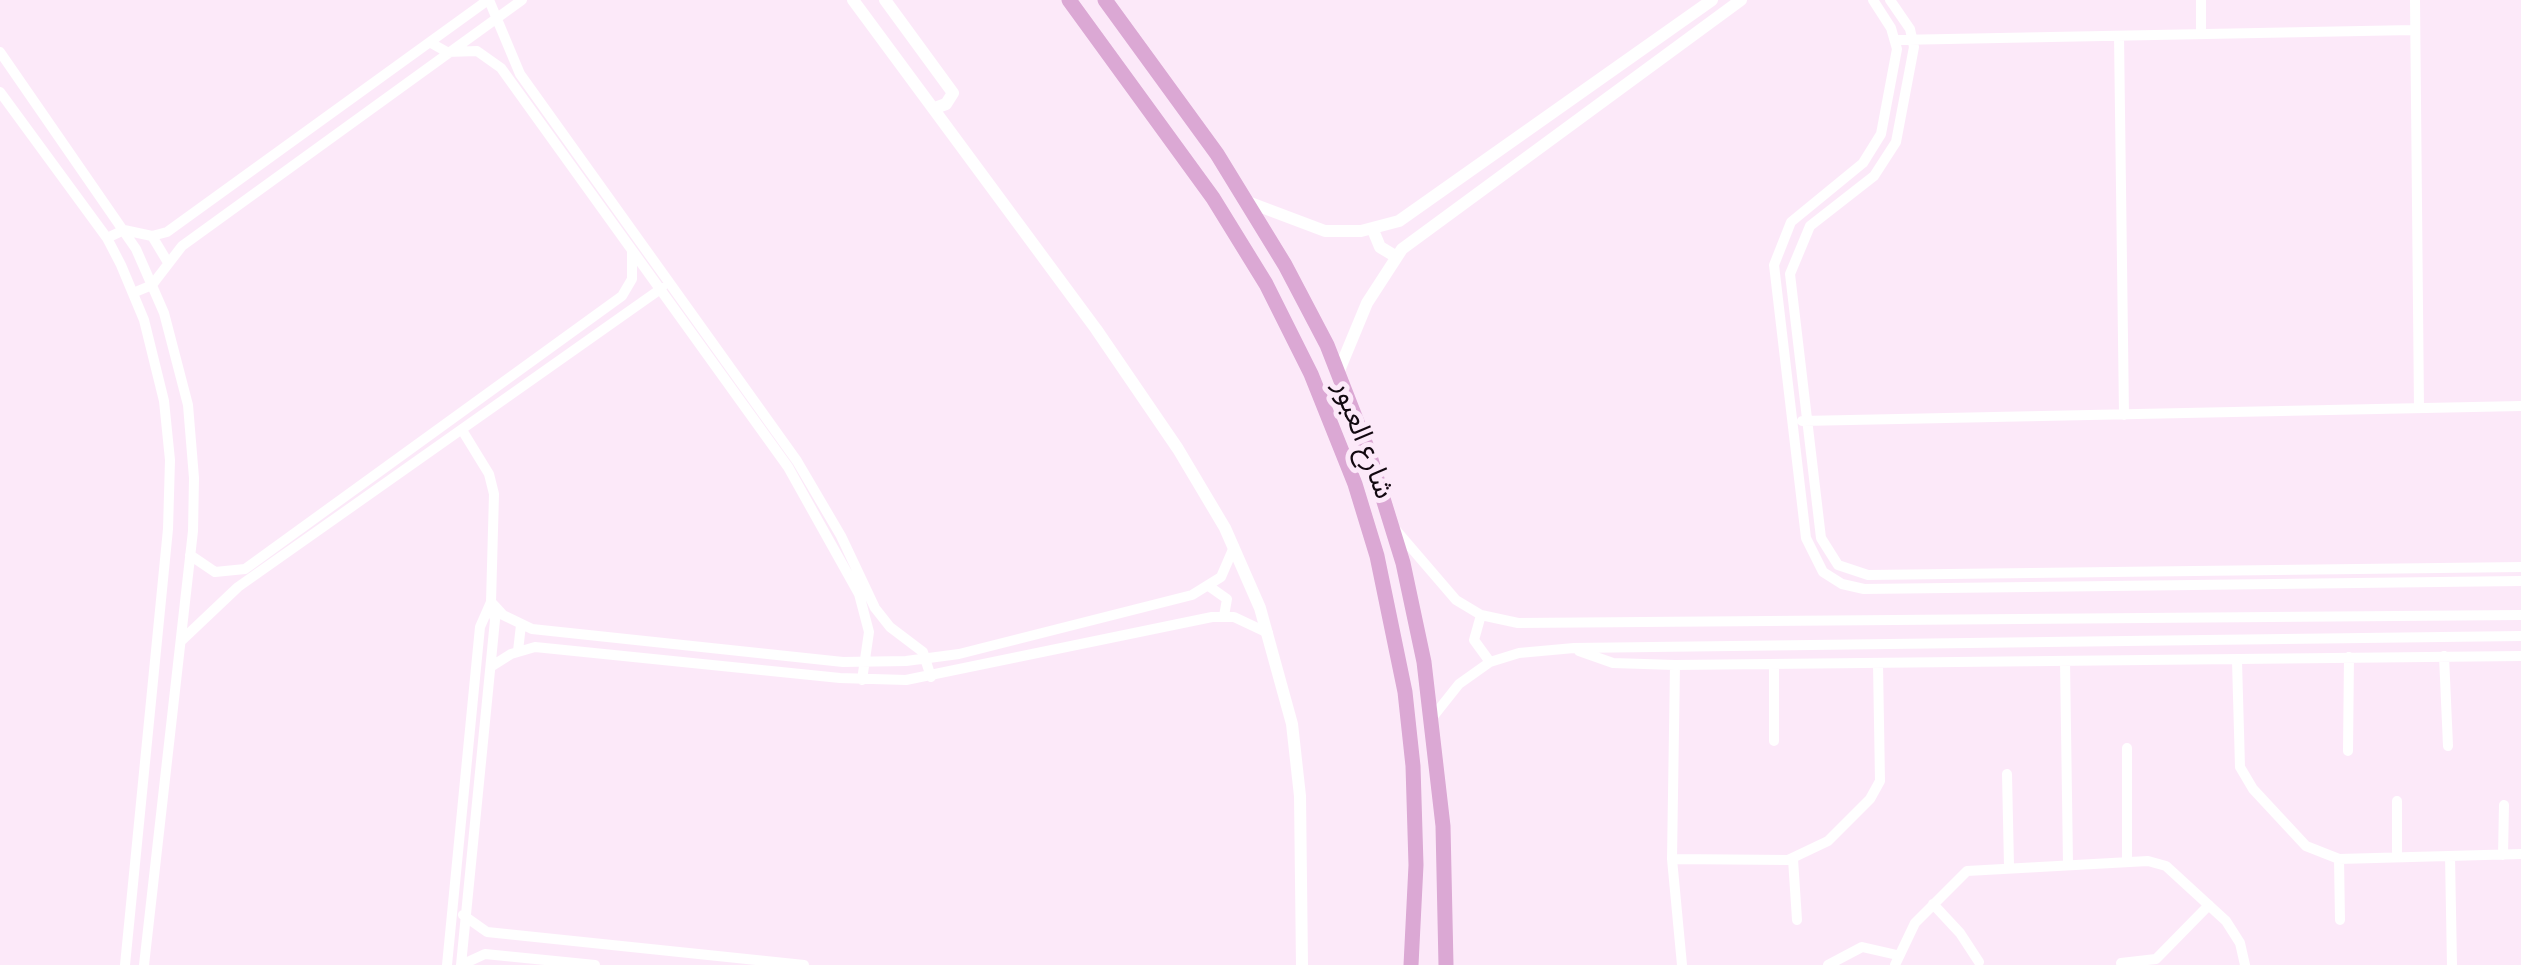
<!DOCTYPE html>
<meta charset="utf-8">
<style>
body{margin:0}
canvas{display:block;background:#fce9f9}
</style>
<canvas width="2521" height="965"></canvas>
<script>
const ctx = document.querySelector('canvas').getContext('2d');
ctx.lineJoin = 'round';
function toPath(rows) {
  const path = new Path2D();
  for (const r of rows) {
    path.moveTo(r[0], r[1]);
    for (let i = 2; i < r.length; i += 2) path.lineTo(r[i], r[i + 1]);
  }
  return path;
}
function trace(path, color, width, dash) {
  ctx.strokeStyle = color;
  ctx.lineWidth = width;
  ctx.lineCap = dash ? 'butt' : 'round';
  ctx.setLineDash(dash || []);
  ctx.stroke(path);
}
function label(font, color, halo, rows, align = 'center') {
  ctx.font = font + ' "Open Sans","Noto Sans Arabic",sans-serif';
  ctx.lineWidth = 10;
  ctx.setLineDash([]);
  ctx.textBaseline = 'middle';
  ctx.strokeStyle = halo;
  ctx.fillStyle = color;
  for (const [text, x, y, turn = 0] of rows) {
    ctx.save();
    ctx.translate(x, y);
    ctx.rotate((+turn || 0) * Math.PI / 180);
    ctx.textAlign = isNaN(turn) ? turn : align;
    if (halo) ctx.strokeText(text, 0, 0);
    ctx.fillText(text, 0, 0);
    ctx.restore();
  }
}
trace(toPath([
 [489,0,520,74,797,461,841,536,875,608,890,627,923,652,931,677],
 [1873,0,1891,28,1897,49,1881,134,1863,163,1791,222,1774,265,1806,538,1823,572,1842,584,1864,589,2521,581],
 [1890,0,1910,29,1914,47,1896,142,1874,176,1810,226,1790,274,1821,538,1838,565,1868,575,2521,567],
 [2201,0,2201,34],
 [2415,0,2419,408],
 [2119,36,2124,415],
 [1896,40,2413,30],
 [431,43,447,52,477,51,501,68,788,467,859,594,869,632,862,680],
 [0,52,136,249,164,313,188,405,194,478,193,531,144,965],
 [0,92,107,238,121,265,144,320,164,401,170,460,168,529,125,965],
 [152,236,167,261],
 [107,238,124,230,152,236,167,232,488,0],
 [133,293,152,285,182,246,522,0],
 [1802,421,2521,406],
 [1395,529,1456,600,1481,615,1518,623,2521,615],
 [190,555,215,572,245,569,622,296,632,279,632,252],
 [1210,587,1227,599,1224,616],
 [491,602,503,615,532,629,843,662,906,661,959,654,1192,595,1221,577,1234,547],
 [1481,615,1474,640,1490,662],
 [181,641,238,587,662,288],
 [518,651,521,625],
 [1579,651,1613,663,1675,665,2521,656],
 [2444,656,2448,746],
 [2065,661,2068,864],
 [2237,661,2240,767,2253,789,2306,846,2339,859,2521,854],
 [1774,664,1774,741],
 [1675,665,1672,859,1682,965],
 [492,666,511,654,535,647,840,678,906,680,1212,617,1234,617,1268,633],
 [1432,718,1459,684,1490,662,1519,653,1574,648,2521,636],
 [2348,751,2349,657],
 [2007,774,2009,866],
 [2397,801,2397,857],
 [2503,855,2504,805],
 [2450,856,2452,965],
 [1672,859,1788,860,1828,841,1870,799,1880,781,1878,664],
 [1793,859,1797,920],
 [2339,859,2340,920],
 [2127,861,2127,748],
 [1933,904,1960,933,1979,962],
 [463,915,487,932,804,965],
 [2121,963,2156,959,2209,905],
 [447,965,480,627,491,602],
 [461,965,495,620,491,602,494,494,489,474,462,430],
 [461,965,485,954,595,965],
 [1828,965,1862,947,1897,955],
 [1895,965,1915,923,1967,871,2148,861,2166,866,2226,921,2240,943,2245,965]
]), '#fff', 10);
trace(toPath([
 [853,0,1096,329,1178,449,1225,528,1260,608,1292,724,1300,796,1302,965],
 [885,0,953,93,946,104,935,108],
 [1248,202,1325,231,1361,231,1399,221,1712,0],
 [1373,230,1380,247,1395,256],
 [1338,373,1367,303,1402,249,1741,0]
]), '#fff', 12);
trace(toPath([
 [1069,0,1213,198,1266,284,1311,374,1355,484,1377,556,1405,692,1413,766,1416,865,1411,965],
 [1105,0,1217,154,1285,265,1327,345,1368,450,1403,563,1424,662,1443,826,1446,965]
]), '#dba8d4', 15);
label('28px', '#120810', '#fce9f9', [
 ["شارع العبور",1363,440,69]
]);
</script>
